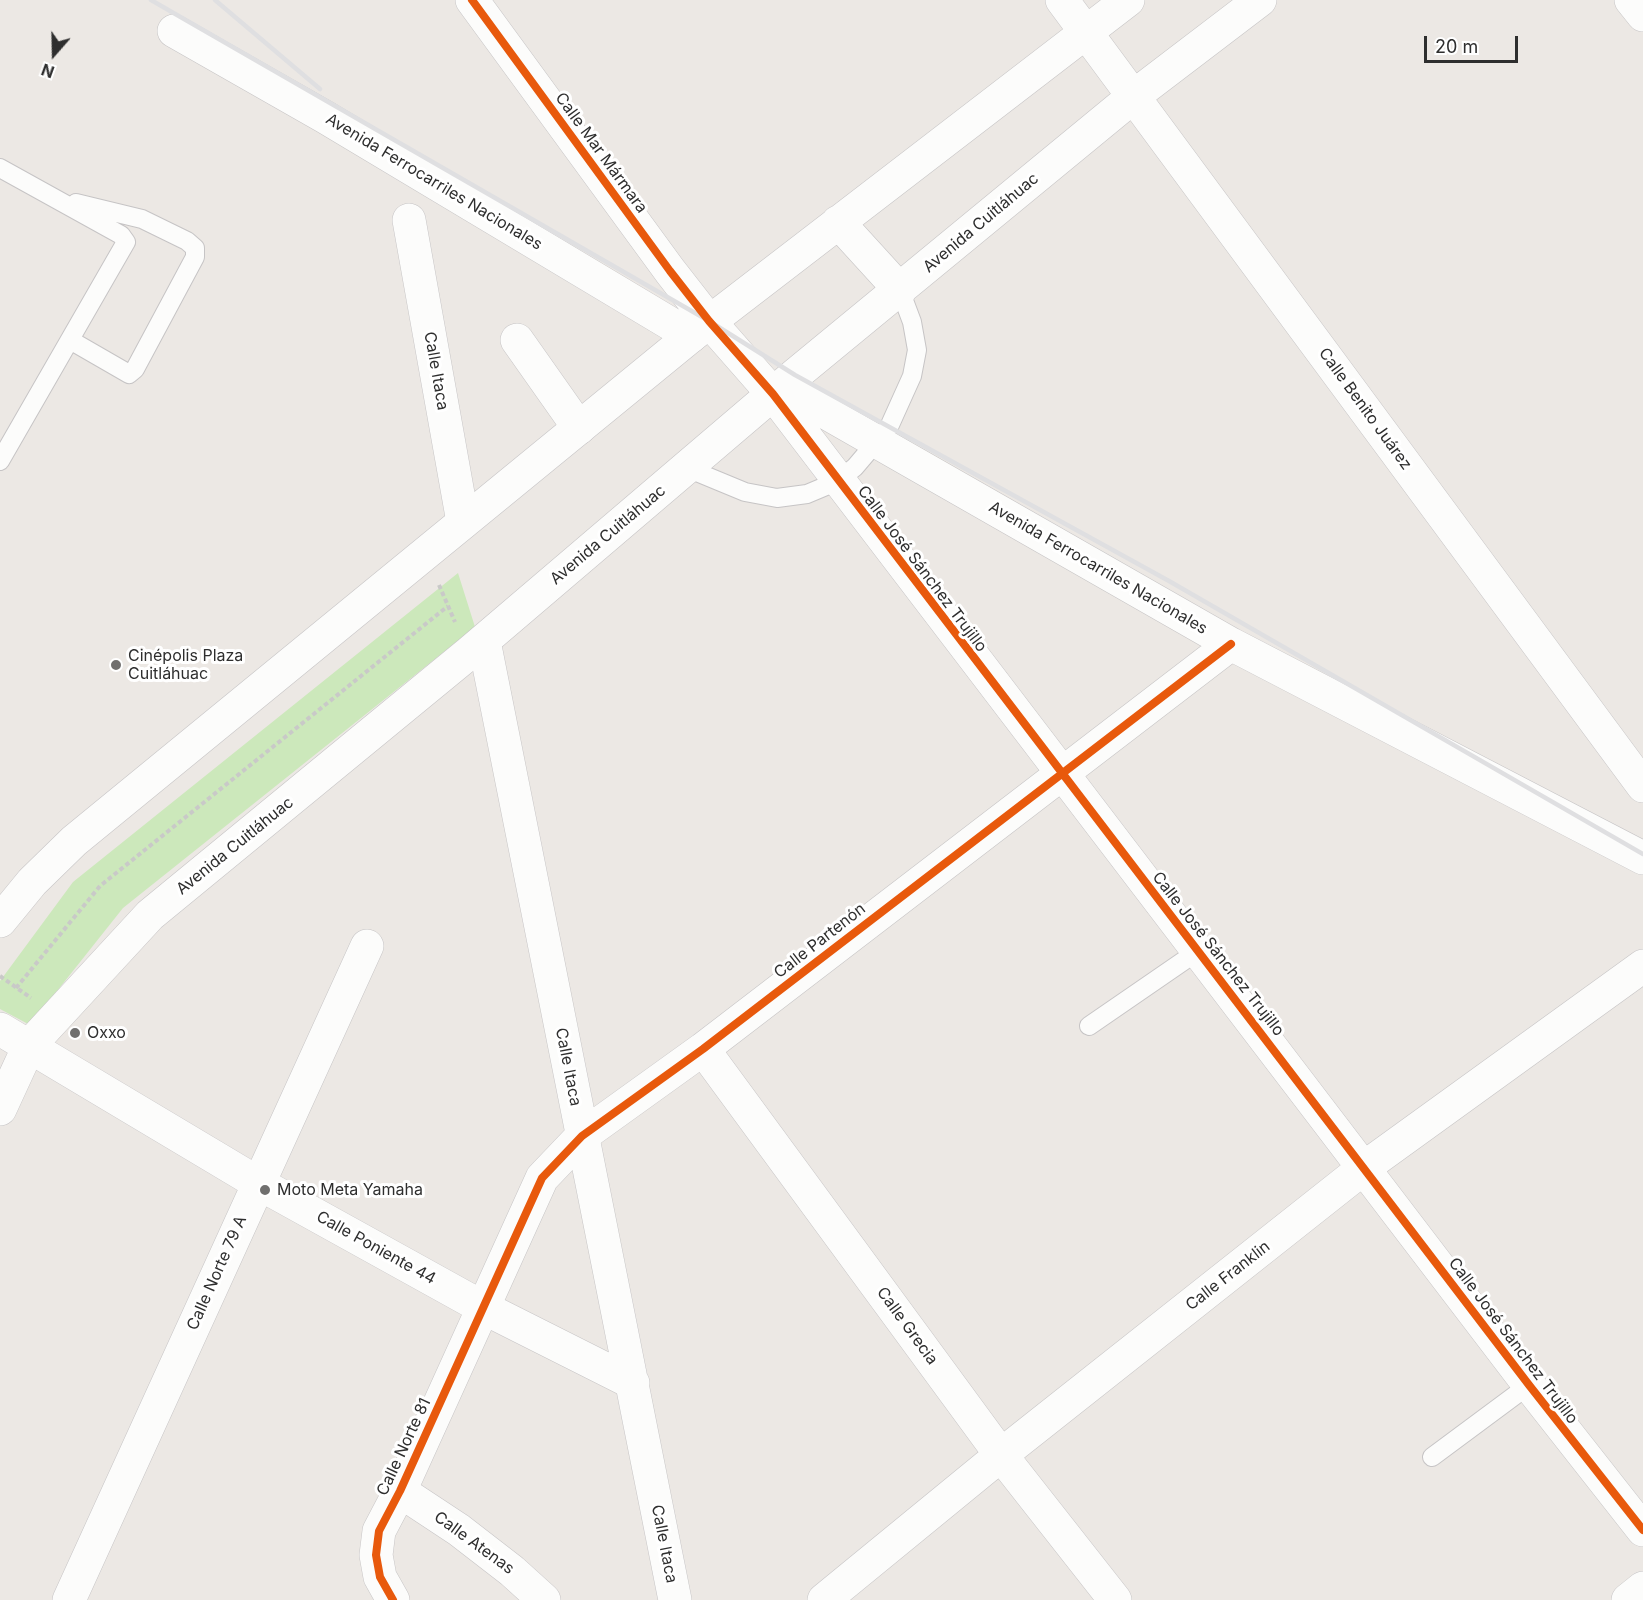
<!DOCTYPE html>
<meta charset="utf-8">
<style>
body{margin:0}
#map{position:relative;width:1643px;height:1600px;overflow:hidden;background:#ece8e4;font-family:Inter,sans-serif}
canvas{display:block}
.north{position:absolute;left:24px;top:24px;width:60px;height:60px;-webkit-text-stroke:4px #fff;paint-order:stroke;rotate:200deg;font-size:16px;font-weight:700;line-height:24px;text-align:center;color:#2e2e2e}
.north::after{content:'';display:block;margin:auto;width:21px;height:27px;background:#2e2e2e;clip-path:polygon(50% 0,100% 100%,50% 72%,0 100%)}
.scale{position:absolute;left:1424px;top:36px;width:94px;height:27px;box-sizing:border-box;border:3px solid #2e2e2e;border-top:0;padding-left:8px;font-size:18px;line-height:21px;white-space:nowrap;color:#2e2e2e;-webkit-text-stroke:4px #fff;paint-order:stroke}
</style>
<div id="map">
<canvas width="1643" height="1600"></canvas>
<div class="north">N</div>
<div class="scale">20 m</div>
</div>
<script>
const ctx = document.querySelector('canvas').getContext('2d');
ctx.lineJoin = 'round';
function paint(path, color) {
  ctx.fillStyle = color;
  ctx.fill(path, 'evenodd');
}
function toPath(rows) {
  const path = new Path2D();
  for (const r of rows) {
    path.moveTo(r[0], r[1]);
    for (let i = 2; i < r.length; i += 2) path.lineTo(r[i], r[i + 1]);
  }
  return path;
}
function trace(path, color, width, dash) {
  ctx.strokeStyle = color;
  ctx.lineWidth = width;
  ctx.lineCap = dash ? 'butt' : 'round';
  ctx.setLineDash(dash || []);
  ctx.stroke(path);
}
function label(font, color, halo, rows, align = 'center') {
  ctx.font = font + ' Inter,sans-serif';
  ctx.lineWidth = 6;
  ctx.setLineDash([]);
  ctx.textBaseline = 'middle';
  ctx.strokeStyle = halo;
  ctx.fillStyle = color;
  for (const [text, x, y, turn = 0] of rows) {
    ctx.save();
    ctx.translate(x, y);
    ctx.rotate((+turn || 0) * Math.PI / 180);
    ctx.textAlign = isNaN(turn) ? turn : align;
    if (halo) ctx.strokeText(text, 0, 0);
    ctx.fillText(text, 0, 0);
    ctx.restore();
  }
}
paint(toPath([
 [458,573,475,627,123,908,30,1025,0,1009,0,981,73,882]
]), '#cce8bb');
const lane = toPath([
 [0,168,121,235,126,242,0,461],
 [70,340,129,374,135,369,195,257,195,248,187,241,142,219,76,203],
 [687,468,745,492,777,498,807,494,838,481,855,467,889,427,912,376,917,350,912,322,900,290],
 [1089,1026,1198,951],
 [1432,1457,1529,1385]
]);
const street = toPath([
 [472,0,670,271,709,321,773,394,1529,1385,1643,1530],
 [1062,0,1643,786],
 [1631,0,1643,15],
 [174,31,325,117,691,336],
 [409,220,463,522],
 [517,340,579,428],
 [781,387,1231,644,1643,858],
 [484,641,675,1600],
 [0,1029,258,1183,482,1307,633,1383],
 [703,1049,1001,1455,1115,1600],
 [400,1491,459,1530,512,1571,544,1600],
 [69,1600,367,946],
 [393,1600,380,1577,376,1555,379,1531,400,1491,542,1178,582,1136,703,1049,1231,644],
 [824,1600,1001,1455,1365,1167,1643,966],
 [1628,1600,1643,1588]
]);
const secondary = toPath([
 [838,222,900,290],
 [0,921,32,882,74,841,691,336,1128,0],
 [0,1109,29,1046,150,915,469,653,795,375,1134,96,1260,0]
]);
trace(lane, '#c6c4c5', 20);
trace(street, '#c6c4c5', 34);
trace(secondary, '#c6c4c5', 34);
trace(toPath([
 [439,585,455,622],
 [0,976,31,998],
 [16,988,100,886,448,606]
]), '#c9c9c8', 4, [4.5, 3]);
trace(lane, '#fcfcfb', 18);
trace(street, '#fcfcfb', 33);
trace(secondary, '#fcfcfb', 33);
trace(toPath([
 [151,0,709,321,795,375,1169,581,1643,854],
 [215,0,320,89]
]), '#dfdfe1', 4.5);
trace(toPath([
 [472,0,670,271,709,321,773,394,1529,1385,1643,1530],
 [393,1600,380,1577,376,1555,379,1531,400,1491,542,1178,582,1136,703,1049,1231,644]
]), '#e8590c', 8);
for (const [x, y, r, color] of [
 [116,665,6,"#706f6e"],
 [75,1033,6,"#706f6e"],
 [265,1190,6,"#706f6e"]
]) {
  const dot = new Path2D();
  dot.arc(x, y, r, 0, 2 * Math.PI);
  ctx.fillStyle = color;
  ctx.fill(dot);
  trace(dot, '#fff', 2);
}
label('16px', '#2e2e2e', '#fff', [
 ["Calle Mar Mármara",601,153,54],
 ["Avenida Ferrocarriles Nacionales",434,182,31],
 ["Avenida Cuitláhuac",981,223,-40],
 ["Calle Itaca",436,371,80],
 ["Calle Benito Juárez",1365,409,54],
 ["Avenida Cuitláhuac",608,535,-40],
 ["Avenida Ferrocarriles Nacionales",1098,568,30],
 ["Calle José Sánchez Trujillo",922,569,53],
 ["Avenida Cuitláhuac",235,846,-39],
 ["Calle Partenón",820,941,-38],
 ["Calle José Sánchez Trujillo",1218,954,52],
 ["Calle Itaca",568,1067,79],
 ["Calle Poniente 44",376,1248,29],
 ["Calle Norte 79 A",217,1273,-66],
 ["Calle Franklin",1228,1276,-38],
 ["Calle Grecia",907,1326,54],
 ["Calle José Sánchez Trujillo",1513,1341,53],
 ["Calle Norte 81",404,1447,-65],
 ["Calle Atenas",474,1543,36],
 ["Calle Itaca",664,1544,79]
]);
label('16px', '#2e2e2e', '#fff', [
 ["Cinépolis Plaza",128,656],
 ["Cuitláhuac",128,674],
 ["Oxxo",87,1033],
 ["Moto Meta Yamaha",277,1190]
], 'left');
</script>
